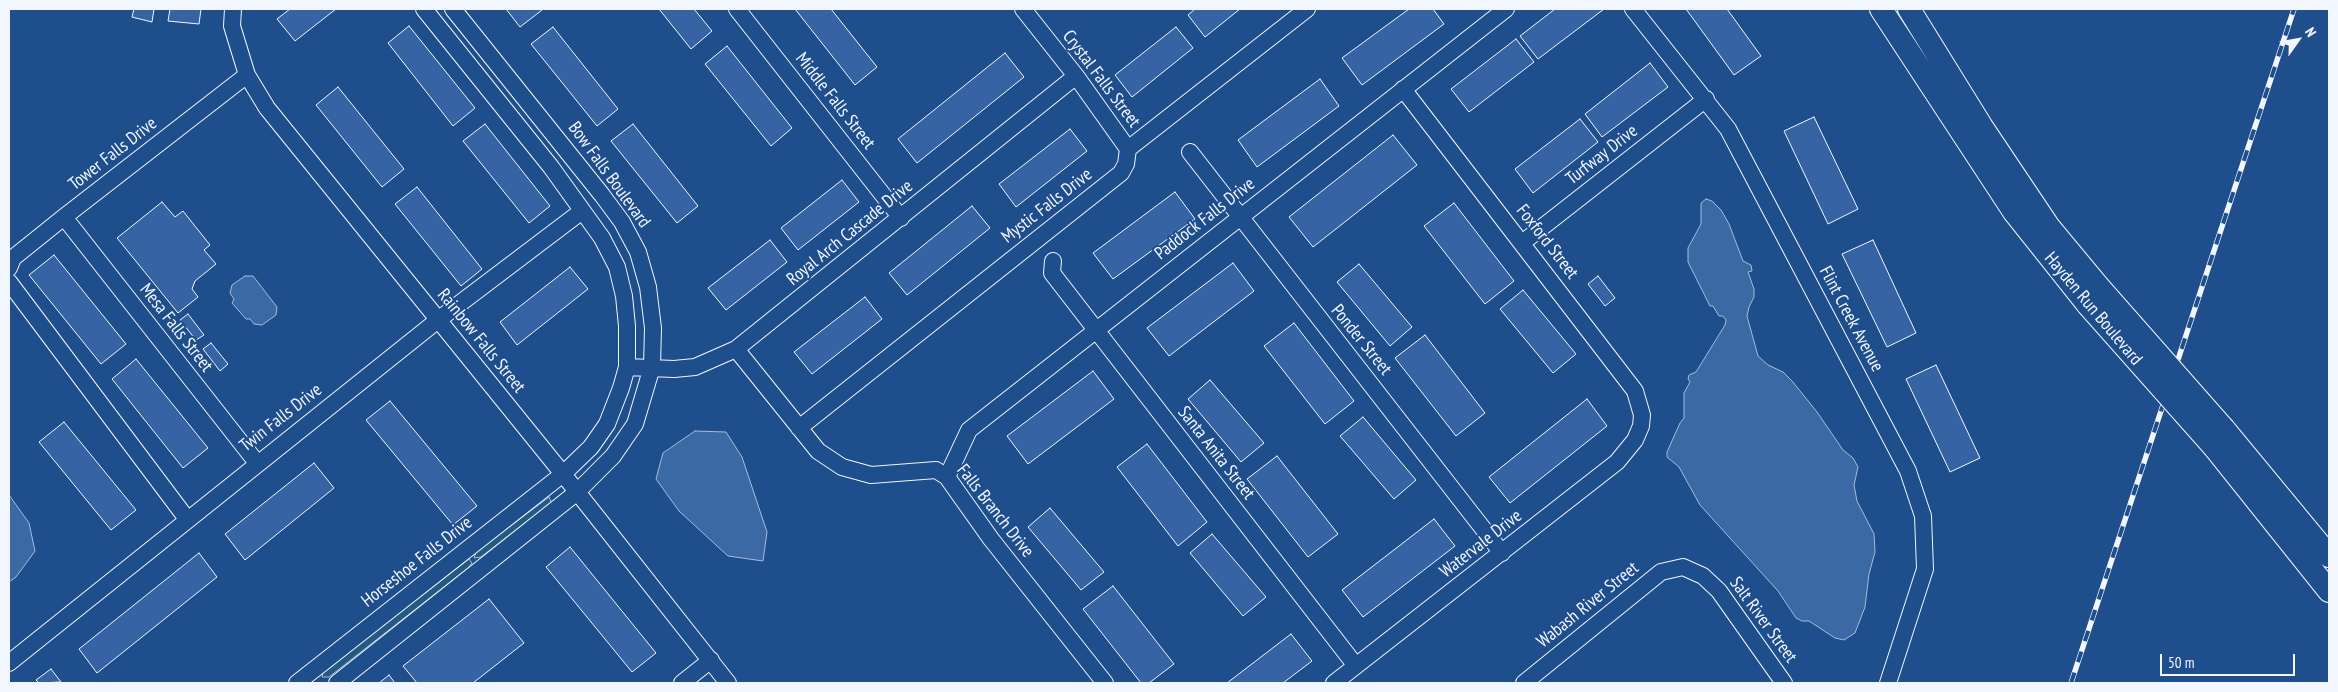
<!DOCTYPE html>
<style>
body{margin:0}
#map{position:relative;width:2338px;height:692px;overflow:hidden;background:#1f4e8c;font-family:"PT Sans Narrow",sans-serif}
canvas{display:block}
.frame{position:absolute;inset:0;border:10px solid #f2f6ff;pointer-events:none}
.north{position:absolute;left:2273px;top:15px;width:50px;height:50px;-webkit-text-stroke:4px #1f4e8c;paint-order:stroke;rotate:58deg;font-size:14px;font-weight:700;line-height:20px;text-align:center;color:#f2f6ff}
.north::after{content:'';display:block;margin:auto;width:18px;height:22px;background:#f2f6ff;clip-path:polygon(50% 0,100% 100%,50% 72%,0 100%)}
.scale{position:absolute;left:2160px;top:654px;width:135px;height:22px;box-sizing:border-box;border:2px solid #f2f6ff;border-top:0;padding-left:6px;font-size:15px;line-height:18px;white-space:nowrap;color:#f2f6ff;-webkit-text-stroke:4px #1f4e8c;paint-order:stroke}
</style>
<div id="map">
<canvas width="2338" height="692"></canvas>
<div class="frame"></div>
<div class="north">N</div>
<div class="scale">50 m</div>
</div>
<script>
const ctx = document.querySelector('canvas').getContext('2d');
ctx.lineJoin = 'round';
function paint(path, color) {
  ctx.fillStyle = color;
  ctx.fill(path, 'evenodd');
}
function toPath(rows) {
  const path = new Path2D();
  for (const r of rows) {
    path.moveTo(r[0], r[1]);
    for (let i = 2; i < r.length; i += 2) path.lineTo(r[i], r[i + 1]);
  }
  return path;
}
function trace(path, color, width, dash) {
  ctx.strokeStyle = color;
  ctx.lineWidth = width;
  ctx.lineCap = dash ? 'butt' : 'round';
  ctx.setLineDash(dash || []);
  ctx.stroke(path);
}
function label(font, color, halo, rows, align = 'center') {
  ctx.font = font + ' "PT Sans Narrow",sans-serif';
  ctx.lineWidth = 4;
  ctx.setLineDash([]);
  ctx.textBaseline = 'middle';
  ctx.strokeStyle = halo;
  ctx.fillStyle = color;
  for (const [text, x, y, turn = 0] of rows) {
    ctx.save();
    ctx.translate(x, y);
    ctx.rotate((+turn || 0) * Math.PI / 180);
    ctx.textAlign = isNaN(turn) ? turn : align;
    if (halo) ctx.strokeText(text, 0, 0);
    ctx.fillText(text, 0, 0);
    ctx.restore();
  }
}
const green = toPath([
 [549,497,551,502,548,505,481,557,474,558,476,552,549,497],
 [469,559,472,563,468,568,329,677,322,677,323,672,469,559]
]);
paint(green, '#245a82');
trace(green, '#a8bbd7', 1);
const water = toPath([
 [1706,199,1712,201,1721,210,1729,224,1743,261,1751,265,1752,271,1748,272,1754,289,1754,297,1749,307,1747,316,1758,356,1768,365,1783,372,1792,381,1817,412,1843,450,1853,458,1858,467,1854,485,1857,501,1874,534,1875,552,1869,574,1865,607,1855,633,1844,640,1835,638,1809,621,1802,621,1796,618,1778,591,1700,505,1679,467,1667,457,1667,452,1680,423,1684,418,1684,393,1690,382,1688,379,1689,375,1696,372,1725,325,1726,320,1723,316,1719,316,1713,306,1710,306,1688,262,1688,248,1701,224,1701,203,1706,199],
 [245,276,253,276,277,307,276,315,262,325,254,324,250,319,246,319,232,303,234,299,230,293,232,285,245,276],
 [695,431,726,432,742,457,767,532,763,561,728,556,679,511,656,479,663,453,695,431],
 [9,495,29,523,35,551,16,577,9,582,9,495]
]);
paint(water, '#3b69a3');
trace(water, '#a8bbd7', 1);
const building = toPath([
 [134,9,154,9,152,22,132,17,134,9],
 [170,9,201,9,199,24,168,21,170,9],
 [290,9,336,9,295,41,277,19,290,9],
 [506,9,541,9,542,10,520,27,506,9],
 [659,9,694,9,712,31,691,49,659,9],
 [795,9,831,9,877,67,855,85,795,9],
 [1195,9,1240,9,1205,37,1188,15,1195,9],
 [1409,9,1433,9,1444,24,1362,85,1342,58,1409,9],
 [1555,9,1604,9,1538,59,1520,36,1555,9],
 [1686,9,1727,9,1761,56,1734,75,1686,9],
 [409,26,475,108,453,126,388,43,409,26],
 [553,27,618,109,597,126,531,44,553,27],
 [1176,27,1193,48,1132,97,1115,75,1176,27],
 [1516,39,1534,62,1469,112,1451,89,1516,39],
 [727,46,792,128,771,146,705,64,727,46],
 [1005,53,1024,77,917,163,898,139,1005,53],
 [1650,63,1668,87,1602,137,1585,114,1650,63],
 [1320,79,1339,106,1257,167,1238,140,1320,79],
 [338,87,404,169,382,187,316,105,338,87],
 [1814,117,1858,209,1828,224,1784,131,1814,117],
 [1580,119,1598,142,1533,193,1515,169,1580,119],
 [485,124,550,206,529,223,463,141,485,124],
 [633,124,698,206,677,223,611,141,633,124],
 [1070,129,1087,151,1016,207,999,184,1070,129],
 [1393,135,1417,165,1313,247,1289,217,1393,135],
 [842,180,859,202,798,250,781,228,842,180],
 [417,187,482,269,461,286,395,204,417,187],
 [1175,192,1195,219,1113,279,1093,253,1175,192],
 [162,202,175,217,183,211,210,245,204,250,216,264,195,281,192,289,198,297,178,313,117,238,162,202],
 [1454,203,1514,281,1485,304,1424,226,1454,203],
 [972,206,990,228,907,295,889,273,972,206],
 [770,240,787,262,726,310,708,288,770,240],
 [1873,240,1916,333,1887,347,1842,254,1873,240],
 [54,255,126,344,101,364,29,275,54,255],
 [1233,263,1254,291,1169,356,1147,328,1233,263],
 [1359,264,1412,327,1390,346,1337,282,1359,264],
 [570,267,588,289,517,345,500,322,570,267],
 [1598,276,1615,298,1605,306,1588,284,1598,276],
 [1523,290,1576,354,1553,373,1500,309,1523,290],
 [865,297,882,319,812,374,794,352,865,297],
 [188,314,204,335,196,340,180,320,188,314],
 [1294,323,1354,401,1325,424,1264,346,1294,323],
 [1425,335,1485,413,1456,436,1395,358,1425,335],
 [211,343,228,364,220,371,203,349,211,343],
 [136,359,208,448,183,468,112,379,136,359],
 [1936,365,1980,458,1950,472,1906,379,1936,365],
 [1093,371,1114,399,1028,464,1007,436,1093,371],
 [1210,380,1264,443,1241,462,1188,399,1210,380],
 [1587,399,1607,426,1510,503,1489,477,1587,399],
 [390,401,477,506,453,525,366,420,390,401],
 [1363,417,1416,480,1394,499,1340,436,1363,417],
 [64,422,136,510,111,530,39,442,64,422],
 [1147,444,1207,522,1178,546,1117,467,1147,444],
 [1277,456,1338,534,1308,557,1247,479,1277,456],
 [314,463,334,488,245,560,225,534,314,463],
 [1050,508,1104,572,1081,590,1028,527,1050,508],
 [1434,519,1455,546,1363,617,1342,590,1434,519],
 [1212,534,1266,597,1243,616,1190,553,1212,534],
 [570,547,656,653,632,672,546,567,570,547],
 [199,553,217,577,97,673,79,649,199,553],
 [1113,586,1174,664,1149,683,1141,683,1083,609,1113,586],
 [489,599,524,643,473,683,417,683,403,666,489,599],
 [1291,634,1312,661,1283,683,1227,683,1291,634],
 [51,669,61,682,39,683,36,680,51,669],
 [389,675,395,683,379,683,389,675]
]);
paint(building, '#3563a3');
trace(building, '#f2f6ff', 1);
const minor = toPath([
 [233,9,232,26,247,75,267,108,563,474,728,683],
 [737,9,901,218],
 [1023,9,1076,76,1128,149],
 [1633,9,1728,129,1908,471,1923,516,1925,569,1888,683],
 [1190,152,1502,553],
 [64,217,257,463],
 [1522,243,1706,99],
 [1053,261,1052,273,1356,666],
 [9,268,13,258,64,217,247,75],
 [9,282,187,519],
 [736,349,818,451,842,467,871,475,936,470,947,477,991,539,1105,683],
 [627,367,674,369,695,367,736,349,1076,76],
 [799,428,1121,173,1126,164,1128,149,1307,9],
 [947,477,969,430,1506,9],
 [9,663,438,320,582,211],
 [297,683,563,474,591,447,607,424,621,388,627,367,627,326,624,296,617,267,602,238,551,167,424,9],
 [337,683,576,493,613,456,635,424,652,367,653,328,648,287,638,252,622,222,602,195,453,9],
 [682,683,711,660],
 [1334,683,1617,462,1635,440,1641,426,1642,415,1635,391,1403,89],
 [1524,683,1661,572,1683,567,1703,576,1719,591,1784,683]
]);
const secondary = toPath([
 [1881,9,2014,212,2088,305],
 [1909,9,1982,127,2049,227,2098,286],
 [2224,429,2329,556],
 [2214,447,2329,591]
]);
trace(minor, '#f2f6ff', 18);
trace(secondary, '#f2f6ff', 24);
trace(minor, '#1f4e8c', 16);
trace(secondary, '#1f4e8c', 22);
const rail = toPath([
 [2071,683,2294,9]
]);
trace(rail, '#f2f6ff', 5.5);
trace(rail, '#1f4e8c', 4, [11]);
const secondaryBridge = toPath([
 [2098,286,2224,429],
 [2088,305,2214,447]
]);
trace(secondaryBridge, '#f2f6ff', 24, []);
trace(secondaryBridge, '#1f4e8c', 22);
label('18px', '#f2f6ff', '#1f4e8c', [
 ["Crystal Falls Street",1101,79,53],
 ["Middle Falls Street",835,101,52],
 ["Tower Falls Drive",113,154,-38],
 ["Turfway Drive",1602,155,-38],
 ["Bow Falls Boulevard",609,175,54],
 ["Mystic Falls Drive",1047,206,-38],
 ["Paddock Falls Drive",1205,219,-38],
 ["Royal Arch Cascade Drive",850,233,-39],
 ["Foxford Street",1547,242,52],
 ["Hayden Run Boulevard",2093,309,50],
 ["Flint Creek Avenue",1851,319,62],
 ["Mesa Falls Street",176,328,52],
 ["Ponder Street",1361,340,51],
 ["Rainbow Falls Street",481,341,51],
 ["Twin Falls Drive",281,418,-38],
 ["Santa Anita Street",1216,453,52],
 ["Falls Branch Drive",995,511,52],
 ["Watervale Drive",1481,544,-38],
 ["Horseshoe Falls Drive",417,562,-38],
 ["Wabash River Street",1588,605,-39],
 ["Salt River Street",1763,620,54]
]);
</script>
